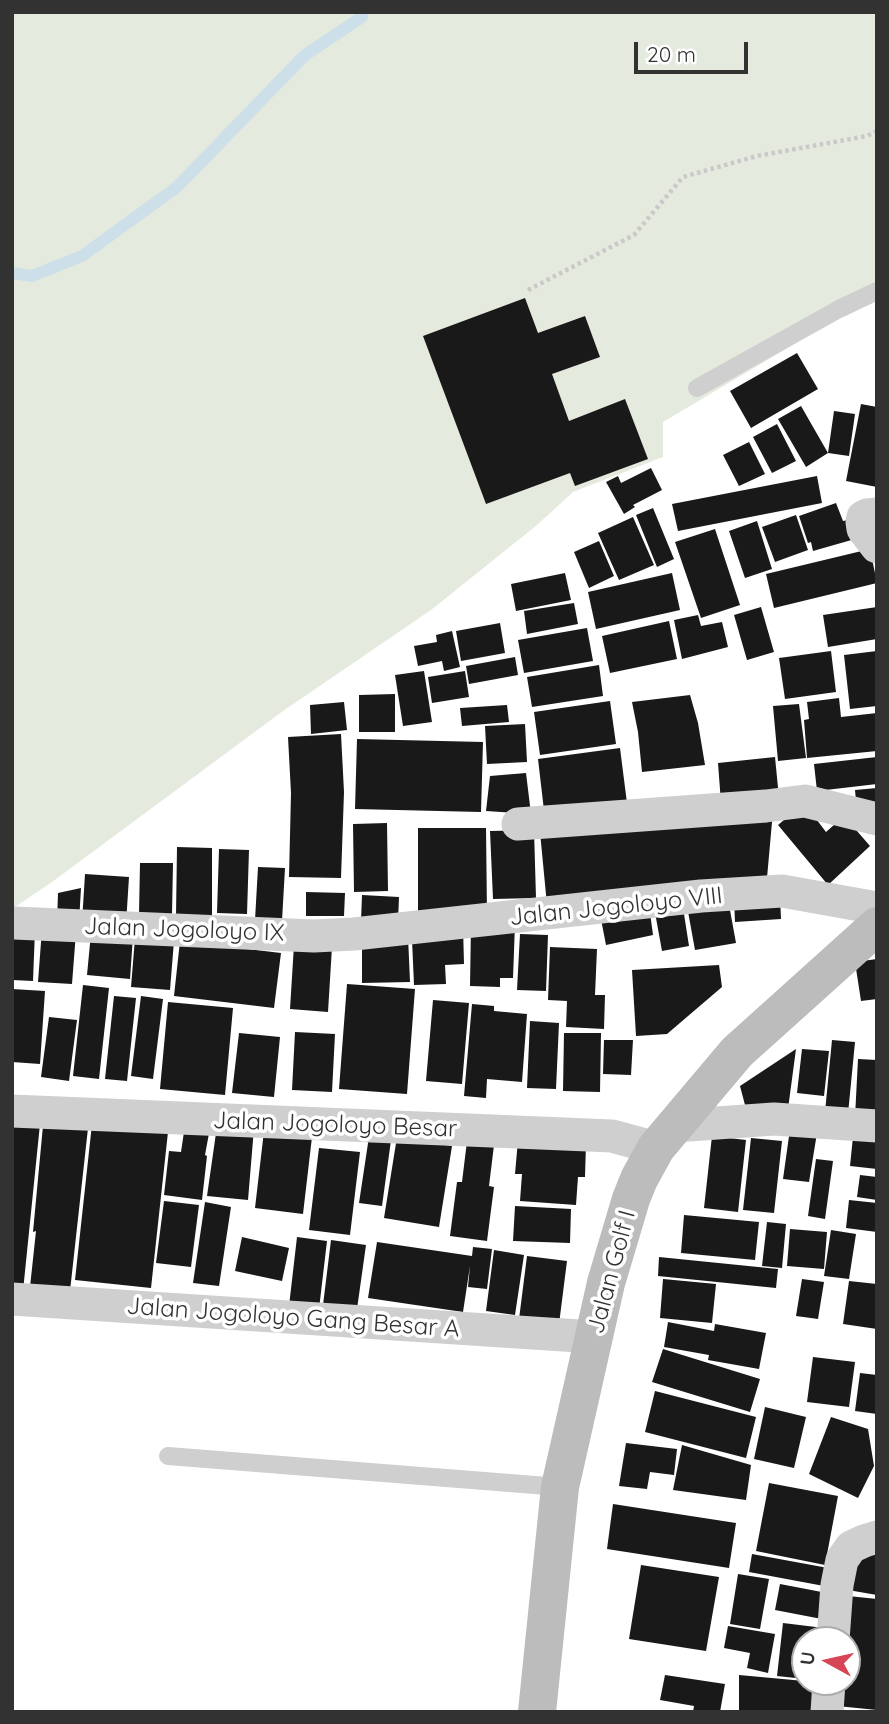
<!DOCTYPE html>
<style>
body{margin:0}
#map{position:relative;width:889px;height:1724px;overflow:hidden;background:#fff;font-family:Quicksand,sans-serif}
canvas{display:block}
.frame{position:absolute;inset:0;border:14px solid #323232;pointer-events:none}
.north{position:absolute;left:791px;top:1626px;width:70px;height:70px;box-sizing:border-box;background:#fff;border:2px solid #adadad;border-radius:50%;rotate:278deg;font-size:19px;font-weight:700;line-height:28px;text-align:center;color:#323232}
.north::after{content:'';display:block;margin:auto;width:24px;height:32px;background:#d84556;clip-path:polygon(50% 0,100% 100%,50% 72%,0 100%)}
.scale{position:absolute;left:634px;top:42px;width:114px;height:32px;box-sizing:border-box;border:4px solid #323232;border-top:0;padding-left:9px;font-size:21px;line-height:24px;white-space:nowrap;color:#323232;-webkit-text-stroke:5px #fff;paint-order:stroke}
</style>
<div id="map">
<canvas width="889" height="1724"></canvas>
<div class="frame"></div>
<div class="north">U</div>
<div class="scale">20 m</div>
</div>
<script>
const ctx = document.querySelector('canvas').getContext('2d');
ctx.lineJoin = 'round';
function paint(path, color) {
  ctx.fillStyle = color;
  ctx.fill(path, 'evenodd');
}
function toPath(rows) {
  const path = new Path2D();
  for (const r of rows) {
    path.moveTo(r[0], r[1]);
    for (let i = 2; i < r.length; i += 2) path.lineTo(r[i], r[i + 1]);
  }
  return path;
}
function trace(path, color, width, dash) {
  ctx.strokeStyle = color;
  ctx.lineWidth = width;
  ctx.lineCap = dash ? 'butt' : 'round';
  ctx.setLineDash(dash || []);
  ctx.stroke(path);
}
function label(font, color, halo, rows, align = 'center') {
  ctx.font = font + ' Quicksand,sans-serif';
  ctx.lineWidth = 7;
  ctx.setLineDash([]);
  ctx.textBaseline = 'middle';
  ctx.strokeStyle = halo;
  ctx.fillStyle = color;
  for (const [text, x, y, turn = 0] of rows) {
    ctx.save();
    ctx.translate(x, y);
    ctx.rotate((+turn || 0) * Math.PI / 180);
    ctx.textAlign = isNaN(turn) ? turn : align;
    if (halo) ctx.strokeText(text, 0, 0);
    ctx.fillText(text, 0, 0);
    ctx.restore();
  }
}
paint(toPath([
 [12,12,877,12,877,295,663,422,663,457,573,492,537,525,431,610,283,711,52,882,12,909]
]), '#e5eade');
trace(toPath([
 [12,273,32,276,82,256,177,187,305,55,362,17,362,12]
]), '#cddfe9', 12);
paint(toPath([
 [525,298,538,333,585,316,600,357,552,374,569,421,625,399,648,459,575,486,570,473,486,504,423,336],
 [797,353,818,389,751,428,730,391],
 [861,404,877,407,877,487,846,481],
 [801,406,828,453,806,467,778,419],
 [834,411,855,414,849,456,828,453],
 [777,424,796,461,772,473,753,437],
 [749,442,765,474,739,486,723,455],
 [651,468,662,490,633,505,635,507,624,514,606,482,618,476,621,483],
 [817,476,822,503,678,531,672,504],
 [836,503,843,521,857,518,862,537,813,551,811,542,808,543,799,516],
 [653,508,674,559,657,567,636,515],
 [796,515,808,550,775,562,762,527],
 [633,517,654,565,619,580,598,533],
 [757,521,772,569,745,578,729,531],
 [715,529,740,605,701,618,675,542],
 [599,541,614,576,589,588,574,552],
 [870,549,877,583,774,608,766,574],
 [565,573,571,600,516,611,511,584],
 [672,573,680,610,596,629,588,592],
 [574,603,578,624,527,634,524,611],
 [761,607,774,652,747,660,734,615],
 [877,607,877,639,828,647,823,615],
 [698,615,701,626,722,622,728,647,682,659,674,620],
 [669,621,677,659,610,673,602,636],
 [500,623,505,653,461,661,456,631],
 [587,628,593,661,524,673,518,640],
 [452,631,460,667,444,671,442,661,418,666,414,646,437,642,436,635],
 [831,651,836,692,785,699,779,658],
 [877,651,877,706,850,709,844,655],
 [515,657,518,675,469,684,466,666],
 [599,665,603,696,532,707,527,677],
 [424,671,432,722,403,726,395,675],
 [465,671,469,697,432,703,428,677],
 [395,694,395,732,359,732,359,695],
 [690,695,698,723,705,765,642,772,638,732,632,702],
 [839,698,841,717,877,713,877,751,807,758,804,720,809,719,807,702],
 [610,701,616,744,540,755,534,712],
 [344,702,347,730,311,734,310,705],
 [799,704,806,758,778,761,773,706],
 [507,705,509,722,462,726,460,708],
 [525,724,527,762,487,764,485,726],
 [341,734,344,792,341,878,289,877,291,793,288,737],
 [357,739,483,742,481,812,355,809],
 [620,748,628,811,545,819,538,759],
 [775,757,779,798,721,803,718,763],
 [877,757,877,784,817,791,814,764],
 [526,773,531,814,486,811,490,776],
 [877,788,877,809,857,811,855,790],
 [804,803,826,832,844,816,870,846,828,885,778,825],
 [773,811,766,889,547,905,540,832],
 [387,823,388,891,354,892,353,824],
 [418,828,486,828,487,915,418,915],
 [534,830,536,898,493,899,490,831],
 [177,847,212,848,212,916,176,916],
 [219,849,249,850,247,914,217,913],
 [140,863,173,863,172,914,139,914],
 [258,867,285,868,282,921,255,920],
 [85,874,129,877,126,924,82,922],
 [81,888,79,922,57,921,58,893],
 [306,892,345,893,344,916,306,916],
 [362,895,399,897,398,922,361,921],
 [780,895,781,919,735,922,734,898],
 [728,899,736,943,695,950,687,906],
 [682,901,689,946,662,951,654,907],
 [649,905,653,935,606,945,600,914],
 [515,924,513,978,500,978,500,987,470,986,471,925],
 [463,926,464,964,445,965,446,984,414,985,412,940],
 [42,929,76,932,72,984,38,982],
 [13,930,35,930,33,981,12,980],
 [91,933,133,936,130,979,87,975],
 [520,934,548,935,546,991,517,990],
 [408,936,410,982,362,983,362,937],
 [135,938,174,941,170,990,131,987],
 [180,941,281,953,274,1008,174,996],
 [294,945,332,947,328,1012,290,1009],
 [550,947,597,949,595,995,605,995,604,1029,566,1027,567,1001,548,1000],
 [877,959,877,999,861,1001,855,962],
 [719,965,722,987,667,1034,636,1036,632,970],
 [347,984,415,989,407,1094,339,1089],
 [83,985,109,988,99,1079,73,1076],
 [12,989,45,991,40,1064,12,1062],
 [114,996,136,998,127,1081,105,1079],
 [141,996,163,999,153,1079,131,1076],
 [433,1000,469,1003,462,1084,426,1081],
 [168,1002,233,1008,225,1095,160,1089],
 [472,1004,494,1006,494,1011,527,1014,522,1082,487,1079,486,1098,464,1096],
 [49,1017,77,1020,69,1081,41,1077],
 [530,1021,559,1023,556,1089,527,1088],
 [295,1032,335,1034,332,1092,292,1090],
 [239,1033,280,1037,274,1097,232,1093],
 [564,1033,601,1033,600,1092,563,1091],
 [604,1040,633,1040,631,1075,603,1074],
 [832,1040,855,1042,848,1114,825,1112],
 [796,1049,788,1109,745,1105,740,1086],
 [802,1049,829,1051,824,1096,797,1093],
 [858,1059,877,1060,877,1119,855,1117],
 [44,1115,89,1119,70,1291,30,1287,36,1231,33,1232],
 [12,1121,40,1124,23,1291,12,1290],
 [92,1124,168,1132,151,1288,75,1280],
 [185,1125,210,1128,205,1155,207,1156,202,1200,164,1195,169,1151,181,1152],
 [217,1126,254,1128,248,1200,207,1196],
 [854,1127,877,1130,877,1169,850,1166],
 [790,1129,817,1133,809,1182,783,1179],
 [370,1130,392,1133,382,1206,359,1203],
 [264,1131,312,1137,303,1214,255,1208],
 [468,1133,495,1137,489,1186,494,1187,487,1241,450,1236,457,1182,462,1182],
 [712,1136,746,1140,738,1212,704,1208],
 [397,1137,452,1146,439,1227,384,1218],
 [751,1138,782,1141,774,1213,743,1210],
 [518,1140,586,1143,585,1177,578,1177,576,1205,520,1201,522,1174,515,1174],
 [319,1148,360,1152,350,1235,309,1230],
 [816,1159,833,1161,825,1219,808,1216],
 [860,1175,877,1177,877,1200,857,1197],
 [849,1200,877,1203,877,1232,846,1228],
 [164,1201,199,1205,191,1267,156,1263],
 [205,1202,231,1207,219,1286,193,1283],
 [515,1206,571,1209,570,1243,513,1241],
 [684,1215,759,1222,755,1260,681,1253],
 [767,1222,786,1224,782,1268,762,1266],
 [790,1229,827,1232,824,1269,787,1266],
 [831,1230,856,1234,849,1279,824,1276],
 [242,1237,289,1248,282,1281,235,1271],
 [297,1237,327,1241,319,1309,289,1306],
 [331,1240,366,1245,357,1309,323,1305],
 [377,1242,472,1256,473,1247,492,1249,487,1289,468,1287,470,1266,463,1312,368,1298],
 [494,1250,524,1255,515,1315,486,1311],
 [527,1256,567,1261,558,1332,518,1327],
 [659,1257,778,1269,776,1288,658,1276],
 [663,1279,716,1284,712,1323,660,1318],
 [802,1279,824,1282,818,1319,796,1316],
 [849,1281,877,1284,877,1329,843,1324],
 [668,1322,714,1331,715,1324,766,1333,759,1369,708,1360,709,1355,664,1347],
 [663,1349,760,1379,750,1412,652,1382],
 [813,1357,855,1362,849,1407,807,1402],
 [860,1373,877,1375,877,1414,855,1411],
 [655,1391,756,1417,746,1458,645,1432],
 [765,1407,806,1417,794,1468,754,1459],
 [831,1417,868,1429,874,1466,858,1498,809,1474],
 [626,1443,677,1449,674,1475,650,1472,647,1489,619,1486],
 [682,1445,751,1465,746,1500,673,1490],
 [769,1483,838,1496,825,1565,756,1551],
 [613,1504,736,1523,729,1568,607,1549],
 [877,1546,877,1595,848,1590,853,1548],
 [752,1554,828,1568,824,1586,749,1572],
 [641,1565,719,1577,706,1651,629,1639],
 [738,1574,769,1579,760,1629,730,1624],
 [780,1584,832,1594,827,1620,775,1610],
 [848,1596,877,1599,877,1710,837,1706,839,1682,847,1682],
 [783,1623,824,1628,823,1640,805,1640,805,1679,777,1676],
 [728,1626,775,1634,768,1673,747,1668,750,1653,724,1648],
 [665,1675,725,1684,720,1712,693,1712,694,1706,660,1700],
 [739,1675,815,1682,816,1712,739,1712]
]), '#191919');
trace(toPath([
 [528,290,634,235,683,177,757,156,867,136,877,131]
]), '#c9c9c9', 4.5, [3.5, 3.5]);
trace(toPath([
 [697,388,839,309,877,291],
 [168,1456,560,1487]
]), '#cfcfcf', 18);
trace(toPath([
 [877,514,867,515,863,517,862,522,863,529,877,547],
 [518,824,766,806,805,801,877,819],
 [14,923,314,936,354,934,701,896,782,891,877,908],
 [12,1111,612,1136,656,1148],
 [674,1126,774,1119,877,1126],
 [12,1299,594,1337],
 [833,1640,837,1585,842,1560,851,1547,864,1541,877,1537],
 [827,1712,829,1682]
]), '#cfcfcf', 33);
trace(toPath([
 [537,1712,560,1487,606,1283,631,1199,639,1179,656,1148,737,1052,877,926]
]), '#bcbcbc', 38);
label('24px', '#323232', '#fff', [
 ["Jalan Jogoloyo VIII",616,907,-6],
 ["Jalan Jogoloyo IX",184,930,2],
 ["Jalan Jogoloyo Besar",335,1125,2],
 ["Jalan Golf I",612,1272,-75],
 ["Jalan Jogoloyo Gang Besar A",293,1318,4]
]);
</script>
